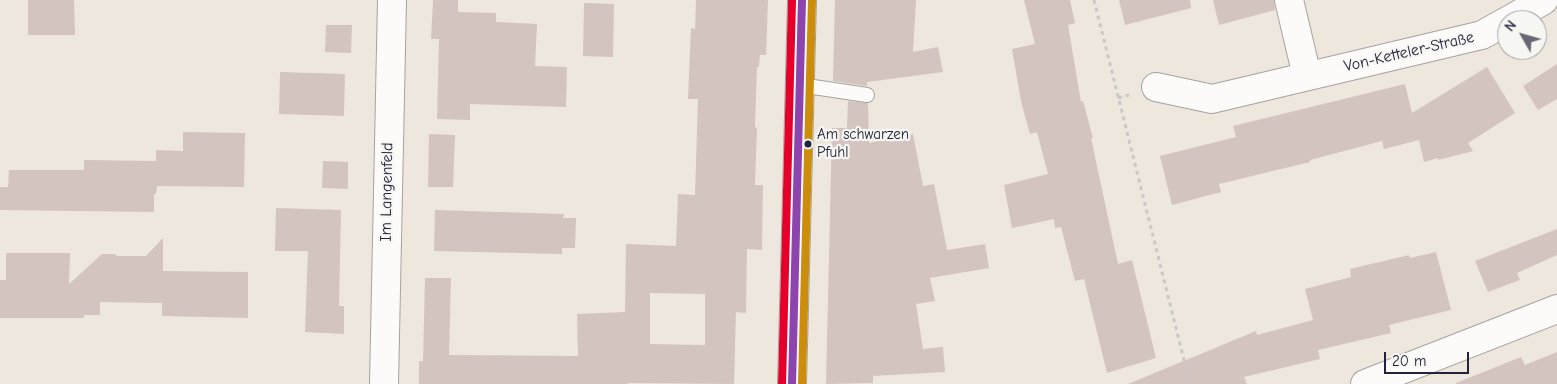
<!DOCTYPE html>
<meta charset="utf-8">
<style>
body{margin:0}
#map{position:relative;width:1557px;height:384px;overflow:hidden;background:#eee7dd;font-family:"Comic Neue",sans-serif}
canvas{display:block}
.north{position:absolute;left:1497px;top:10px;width:50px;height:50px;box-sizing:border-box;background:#f6f6f2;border:1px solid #a1a1a9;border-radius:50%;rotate:308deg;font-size:14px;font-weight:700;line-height:20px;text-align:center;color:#22223b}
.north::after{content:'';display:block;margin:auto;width:18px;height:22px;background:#696774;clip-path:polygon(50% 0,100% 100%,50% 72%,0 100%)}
.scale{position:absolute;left:1384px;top:352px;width:85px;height:22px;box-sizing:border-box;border:2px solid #22223b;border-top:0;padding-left:6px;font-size:15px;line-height:18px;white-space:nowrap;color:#22223b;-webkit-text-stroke:4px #f6f6f2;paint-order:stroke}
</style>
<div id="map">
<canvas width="1557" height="384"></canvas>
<div class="north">N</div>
<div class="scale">20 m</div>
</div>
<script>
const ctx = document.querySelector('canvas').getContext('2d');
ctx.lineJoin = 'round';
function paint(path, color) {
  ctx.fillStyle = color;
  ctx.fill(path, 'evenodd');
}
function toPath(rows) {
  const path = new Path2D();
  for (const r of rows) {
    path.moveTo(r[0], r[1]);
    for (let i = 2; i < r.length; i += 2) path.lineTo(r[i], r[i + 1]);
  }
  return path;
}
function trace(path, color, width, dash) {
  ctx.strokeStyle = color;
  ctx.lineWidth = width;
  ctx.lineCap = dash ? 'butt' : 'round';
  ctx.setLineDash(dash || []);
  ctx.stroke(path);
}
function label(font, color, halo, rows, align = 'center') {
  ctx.font = font + ' "Comic Neue",sans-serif';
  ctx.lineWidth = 4.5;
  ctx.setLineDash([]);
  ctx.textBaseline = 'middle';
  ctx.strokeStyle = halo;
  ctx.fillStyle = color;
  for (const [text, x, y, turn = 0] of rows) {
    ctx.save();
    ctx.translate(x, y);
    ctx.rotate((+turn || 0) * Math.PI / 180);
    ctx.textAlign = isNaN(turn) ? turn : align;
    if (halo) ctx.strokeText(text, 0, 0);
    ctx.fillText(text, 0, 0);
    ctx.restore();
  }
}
paint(toPath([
 [28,0,74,0,75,35,28,35],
 [433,0,458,0,458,12,496,13,496,22,537,24,535,66,567,67,566,107,470,104,470,120,437,119,439,39,431,39],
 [696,0,768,0,766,55,760,55,759,67,757,67,755,127,757,128,755,185,763,185,762,250,747,249,746,313,736,312,734,384,628,383,628,384,419,384,419,361,423,361,425,278,451,278,449,355,578,356,577,314,625,312,626,244,676,246,678,194,695,195,698,99,688,99,691,28,695,29],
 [650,293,705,294,705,345,650,344],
 [835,0,916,0,913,52,938,47,943,72,867,82,867,86,833,81],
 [1024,0,1070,0,1075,23,1068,25,1081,102,1083,101,1093,138,1091,138,1118,264,1132,260,1156,358,1107,373,1084,279,1075,281,1061,227,1055,228,1054,219,1012,228,1004,185,1048,174,1037,132,1030,134,1021,101,1012,49,1035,44],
 [1119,0,1190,0,1191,8,1125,25],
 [1213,0,1274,0,1275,10,1219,25],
 [584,3,614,4,613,57,583,56],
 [326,25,352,25,351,53,325,52],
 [1557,64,1557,99,1538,110,1523,86],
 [1487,67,1515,113,1468,143,1473,151,1438,160,1438,158,1424,162,1419,140,1384,149,1382,141,1310,160,1310,162,1219,184,1221,192,1172,205,1160,156,1236,137,1233,126,1405,84,1412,113],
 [280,72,345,74,344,116,279,114],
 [848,101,868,103,869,143,913,134,923,186,934,184,947,250,985,244,989,268,930,278,935,301,916,304,923,349,943,347,945,372,873,376,873,383,826,384,832,128,847,128],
 [183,132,245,133,244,187,157,186,156,194,154,194,154,212,0,210,0,187,8,187,9,170,84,170,84,160,156,161,156,150,183,151],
 [429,134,455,135,453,187,428,187],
 [323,161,348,162,348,189,322,188],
 [276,208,341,210,339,306,344,306,344,334,305,332,308,251,275,251],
 [435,210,564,214,563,218,576,218,575,248,562,248,562,254,434,251],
 [1557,229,1557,255,1517,273,1520,280,1488,292,1475,261],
 [163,238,163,271,248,272,248,318,162,316,162,303,100,302,100,315,84,315,84,318,0,318,0,280,6,280,6,253,70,253,69,284,102,254,115,254,117,256,146,256],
 [1436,252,1451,310,1389,325,1391,333,1318,350,1320,359,1244,377,1247,384,1128,384,1256,331,1257,335,1313,320,1305,289,1351,277,1350,269,1409,255,1410,258],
 [1557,352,1557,384,1456,384,1456,383,1521,357,1525,365]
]), '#d4c4bf');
const lane = toPath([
 [800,85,867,95]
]);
const street = toPath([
 [1289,0,1307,76],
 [1509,20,1544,0],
 [1156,87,1212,99,1482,35,1507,21],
 [384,384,392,0],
 [1365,384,1557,309]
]);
const secondary = toPath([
 [792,384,802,0]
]);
trace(lane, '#a6a2a0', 16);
trace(street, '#a6a2a0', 30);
trace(secondary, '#a6a2a0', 30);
trace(toPath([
 [1094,0,1190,384],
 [1118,98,1129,95]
]), '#cac8c9', 3, [4, 4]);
trace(lane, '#fcfbfa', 14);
trace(street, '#fcfbfa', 28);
trace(secondary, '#fcfbfa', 28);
trace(toPath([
 [792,384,802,0]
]), '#8e44ad', 8);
trace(toPath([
 [802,384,812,0]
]), '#cc8c0c', 8);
trace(toPath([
 [782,384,792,0]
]), '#e4002b', 8);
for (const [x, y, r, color] of [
 [808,144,4.5,"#22223b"]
]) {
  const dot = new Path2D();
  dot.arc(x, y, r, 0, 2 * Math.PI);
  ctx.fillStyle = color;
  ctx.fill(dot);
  trace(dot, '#f6f6f2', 2);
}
label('15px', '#22223b', '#f6f6f2', [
 ["Am schwarzen",817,135],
 ["Pfuhl",817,153]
], 'left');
label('16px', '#22223b', '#f6f6f2', [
 ["Von-Ketteler-Straße",1409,52,-13],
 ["Im Langenfeld",387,192,-89]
]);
</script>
